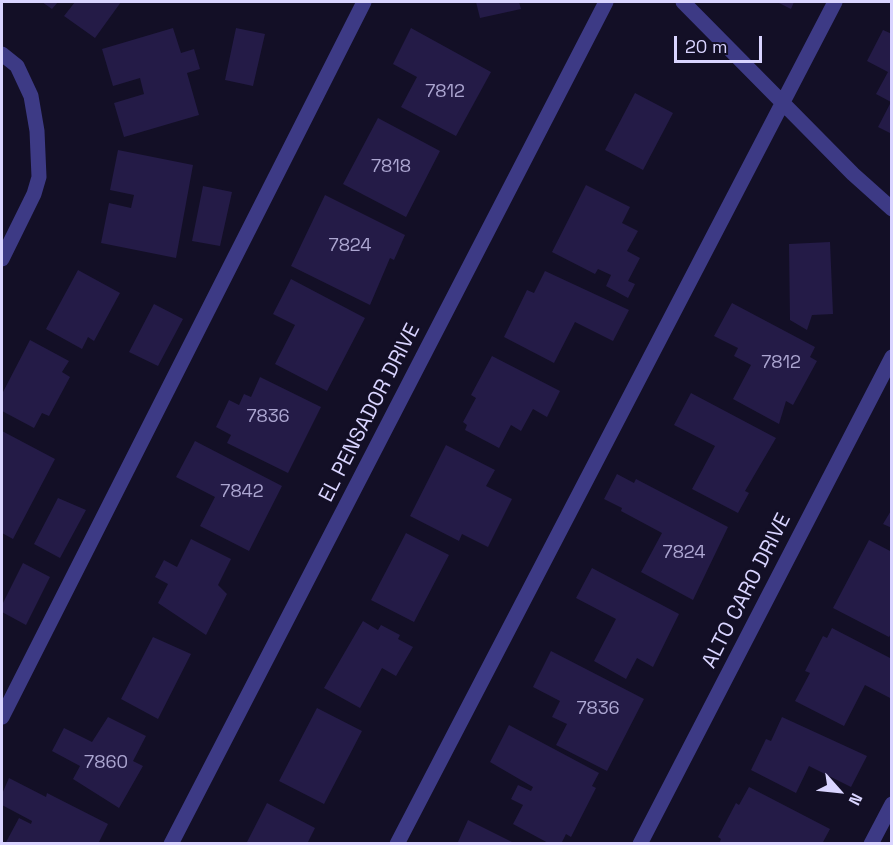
<!DOCTYPE html>
<style>
body{margin:0}
#map{position:relative;width:893px;height:845px;overflow:hidden;background:#130f26;font-family:"Space Grotesk",sans-serif}
canvas{display:block}
.frame{position:absolute;inset:0;border:3px solid #d9d4ff;pointer-events:none}
.north{position:absolute;left:809px;top:761px;width:60px;height:60px;-webkit-text-stroke:4px #130f26;paint-order:stroke;rotate:117deg;font-size:16px;font-weight:700;line-height:24px;text-align:center;color:#d9d4ff}
.north::after{content:'';display:block;margin:auto;width:21px;height:27px;background:#d9d4ff;clip-path:polygon(50% 0,100% 100%,50% 72%,0 100%)}
.scale{position:absolute;left:674px;top:36px;width:88px;height:27px;box-sizing:border-box;border:3px solid #d9d4ff;border-top:0;padding-left:8px;font-size:18px;line-height:21px;white-space:nowrap;color:#d9d4ff;-webkit-text-stroke:4px #130f26;paint-order:stroke}
</style>
<div id="map">
<canvas width="893" height="845"></canvas>
<div class="frame"></div>
<div class="north">N</div>
<div class="scale">20 m</div>
</div>
<script>
const ctx = document.querySelector('canvas').getContext('2d');
ctx.lineJoin = 'round';
function paint(path, color) {
  ctx.fillStyle = color;
  ctx.fill(path, 'evenodd');
}
function toPath(rows) {
  const path = new Path2D();
  for (const r of rows) {
    path.moveTo(r[0], r[1]);
    for (let i = 2; i < r.length; i += 2) path.lineTo(r[i], r[i + 1]);
  }
  return path;
}
function trace(path, color, width, dash) {
  ctx.strokeStyle = color;
  ctx.lineWidth = width;
  ctx.lineCap = dash ? 'butt' : 'round';
  ctx.setLineDash(dash || []);
  ctx.stroke(path);
}
function label(font, color, halo, rows, align = 'center') {
  ctx.font = font + ' "Space Grotesk",sans-serif';
  ctx.lineWidth = 5;
  ctx.setLineDash([]);
  ctx.textBaseline = 'middle';
  ctx.strokeStyle = halo;
  ctx.fillStyle = color;
  for (const [text, x, y, turn = 0] of rows) {
    ctx.save();
    ctx.translate(x, y);
    ctx.rotate((+turn || 0) * Math.PI / 180);
    ctx.textAlign = isNaN(turn) ? turn : align;
    if (halo) ctx.strokeText(text, 0, 0);
    ctx.fillText(text, 0, 0);
    ctx.restore();
  }
}
paint(toPath([
 [42,2,58,2,52,9],
 [75,2,121,2,95,38,64,16],
 [476,2,519,2,521,9,480,18],
 [777,2,794,2,791,9],
 [173,28,181,53,194,49,200,69,187,73,199,115,124,137,114,103,144,94,140,78,113,86,102,49],
 [236,28,265,34,253,86,225,80],
 [411,28,491,72,456,136,401,107,417,77,393,64],
 [883,30,892,34,892,134,878,127,891,102,876,94,888,72,867,61],
 [635,93,673,113,643,170,605,150],
 [378,118,440,151,406,217,343,184],
 [118,150,193,165,176,258,101,243,109,203,131,208,134,195,110,190],
 [586,185,630,207,622,223,638,231,627,251,640,258,628,281,635,284,628,298,606,286,611,275,598,269,595,274,552,252],
 [203,186,232,192,220,246,192,241],
 [325,195,405,235,394,260,390,258,370,305,291,266],
 [830,242,833,314,812,315,807,330,790,320,789,244],
 [78,270,120,293,94,341,88,337,82,349,46,329],
 [545,271,629,310,613,341,575,322,554,363,504,337,527,290,534,293],
 [291,279,365,318,327,391,275,364,295,325,273,314],
 [732,303,815,347,810,357,817,361,793,405,786,401,779,424,733,399,751,365,734,356,738,348,714,336],
 [154,304,183,319,158,366,129,352],
 [30,340,69,361,62,372,70,377,49,416,42,413,34,428,2,411,2,394],
 [492,356,560,391,547,417,533,409,521,431,511,425,499,448,465,430,467,425,463,422,476,398,471,395],
 [260,377,321,407,288,473,227,443,231,435,216,427,229,400,239,405,244,394,251,397],
 [691,393,776,438,745,491,749,493,738,513,692,489,715,446,674,425],
 [2,431,55,459,13,539,2,533],
 [195,441,282,486,249,551,200,526,215,497,176,477],
 [446,445,495,470,486,486,512,499,488,547,462,534,459,541,410,516],
 [617,474,634,483,636,479,728,527,693,600,641,572,662,533,621,511,622,508,604,499],
 [58,498,86,510,60,558,34,544],
 [892,509,892,528,883,524],
 [406,533,449,555,414,622,371,600],
 [191,539,231,559,218,585,227,594,206,635,158,603,168,584,155,577,164,560,177,567],
 [869,540,892,552,892,632,889,637,833,608],
 [23,563,50,577,26,625,2,612,2,605],
 [592,568,679,614,653,667,637,658,626,679,594,661,616,619,576,598],
 [363,621,378,630,381,625,400,635,398,639,413,647,396,676,382,668,360,708,324,688],
 [832,628,892,659,892,699,865,685,844,726,795,701,810,673,805,671,823,636,827,638],
 [153,637,191,654,158,719,121,699],
 [551,651,644,699,607,771,556,745,567,724,552,717,560,701,533,687],
 [317,708,362,731,324,804,279,781],
 [108,717,146,736,133,761,143,766,119,808,73,779,80,766,52,751,64,728,92,742],
 [782,717,867,756,851,787,809,766,796,793,751,770,766,739,771,741],
 [509,725,599,773,592,786,596,788,571,837,566,834,561,844,550,844,513,824,523,805,511,799,518,785,531,791,533,787,490,762],
 [9,778,46,797,47,793,108,824,98,844,5,844,19,818,31,824,32,821,2,805,2,794],
 [749,787,830,829,822,844,779,844,777,842,776,844,719,844,721,839,718,837,736,803,739,805],
 [267,803,315,828,307,844,246,844],
 [468,820,516,844,457,844]
]), '#241b47');
trace(toPath([
 [683,2,853,174,892,209],
 [2,54,17,66,31,96,37,131,39,177,34,194,2,259],
 [2,717,364,2],
 [171,844,606,2],
 [397,844,835,2],
 [640,844,892,357],
 [871,844,892,804]
]), '#3d3a85', 15);
label('18px', '#aca6d1', null, [
 ["7812",445,92],
 ["7818",391,167],
 ["7824",350,246],
 ["7812",781,363],
 ["7836",268,417],
 ["7842",242,492],
 ["7824",684,553],
 ["7836",598,709],
 ["7860",106,763]
]);
label('21px', '#d9d4ff', '#130f26', [
 ["EL PENSADOR DRIVE",370,413,-63],
 ["ALTO CARO DRIVE",747,591,-63]
]);
</script>
